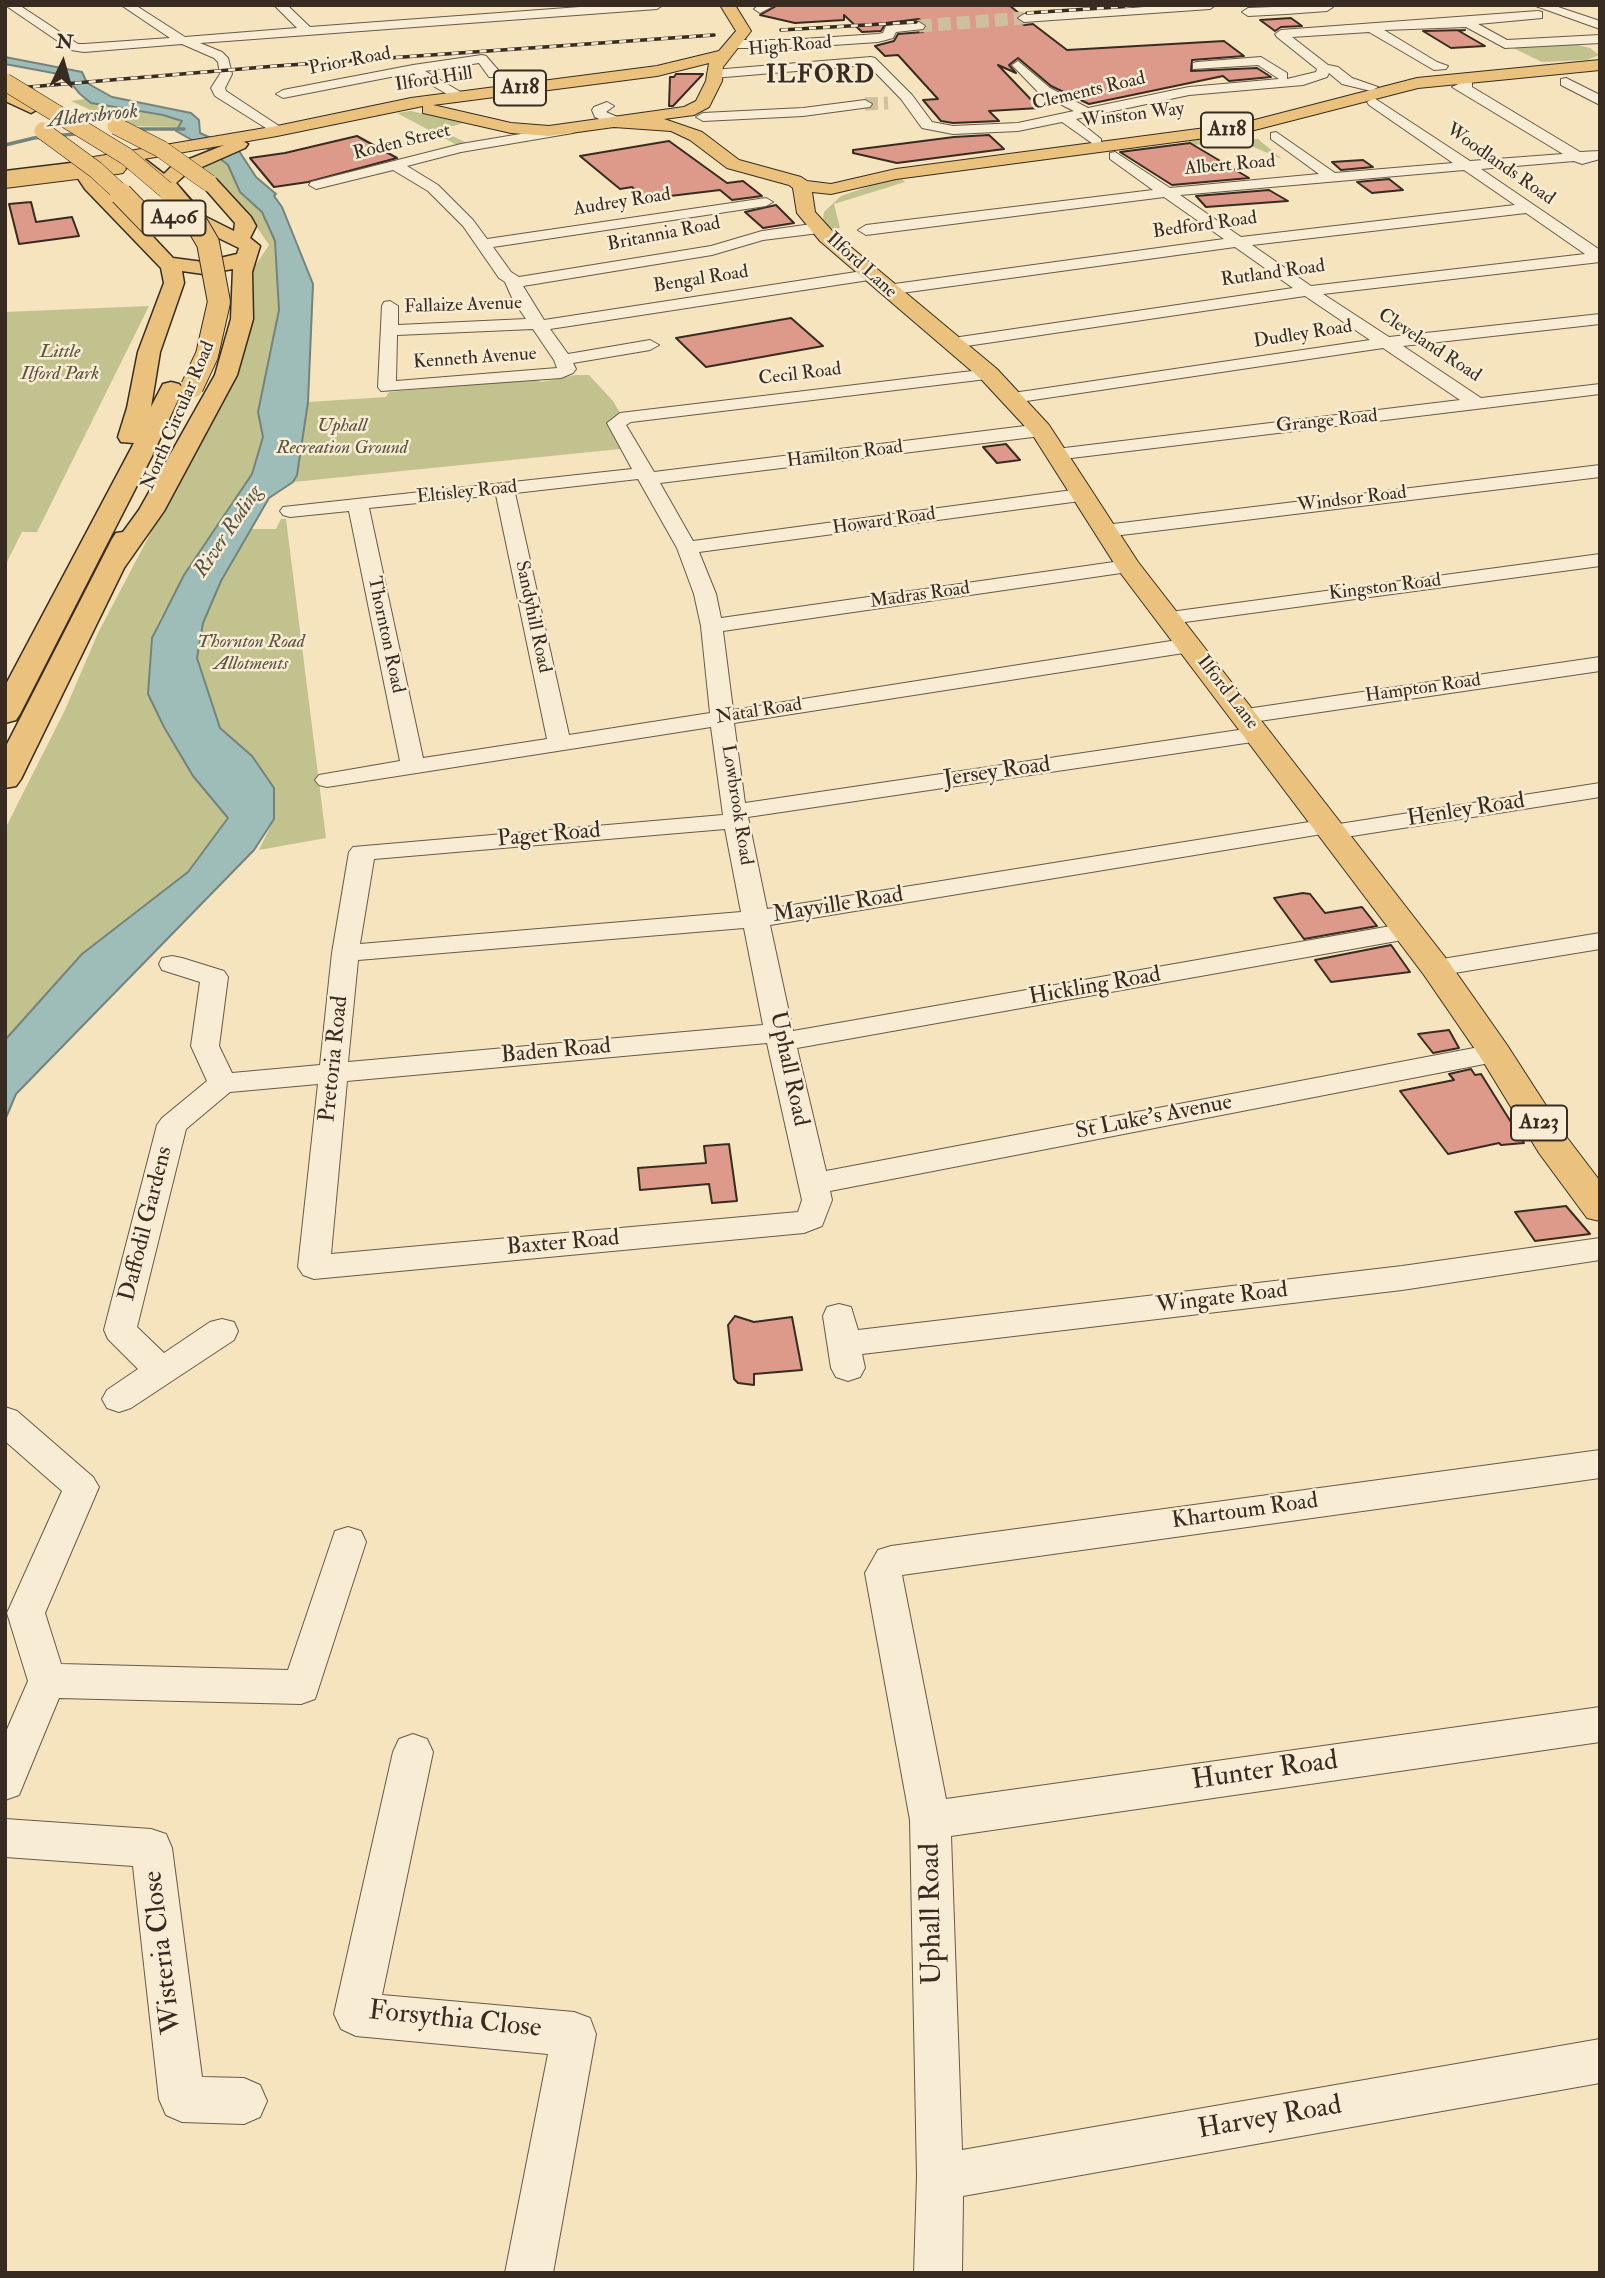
<!DOCTYPE html>
<style>
body{margin:0}
#map{position:relative;width:1605px;height:2278px;overflow:hidden;background:#f5e4bd;font-family:"IM FELL Double Pica",serif}
canvas{display:block}
.frame{position:absolute;inset:0;border:7px solid #382c22;pointer-events:none}
.north{position:absolute;left:28px;top:28px;width:70px;height:70px;-webkit-text-stroke:5px #f8edd4;paint-order:stroke;rotate:5deg;font-size:19px;font-weight:700;line-height:28px;text-align:center;color:#382c22}
.north::after{content:'';display:block;margin:auto;width:24px;height:32px;background:#382c22;clip-path:polygon(50% 0,100% 100%,50% 72%,0 100%)}
</style>
<div id="map">
<canvas width="1605" height="2278"></canvas>
<div class="frame"></div>
<div class="north">N</div>
</div>
<script>
const ctx = document.querySelector('canvas').getContext('2d');
ctx.lineJoin = 'round';
function paint(path, color) {
  ctx.fillStyle = color;
  ctx.fill(path, 'evenodd');
}
function toPath(rows) {
  const path = new Path2D();
  for (const r of rows) {
    path.moveTo(r[0], r[1]);
    for (let i = 2; i < r.length; i += 2) path.lineTo(r[i], r[i + 1]);
  }
  return path;
}
function trace(path, color, width, dash) {
  ctx.strokeStyle = color;
  ctx.lineWidth = width;
  ctx.lineCap = dash ? 'butt' : 'round';
  ctx.setLineDash(dash || []);
  ctx.stroke(path);
}
function label(font, color, halo, rows, align = 'center') {
  ctx.font = font + ' "IM FELL Double Pica",serif';
  ctx.lineWidth = 5;
  ctx.setLineDash([]);
  ctx.textBaseline = 'middle';
  ctx.strokeStyle = halo;
  ctx.fillStyle = color;
  for (const [text, x, y, turn = 0] of rows) {
    ctx.save();
    ctx.translate(x, y);
    ctx.rotate((+turn || 0) * Math.PI / 180);
    ctx.textAlign = isNaN(turn) ? turn : align;
    if (halo) ctx.strokeText(text, 0, 0);
    ctx.fillText(text, 0, 0);
    ctx.restore();
  }
}
paint(toPath([
 [1574,44,1590,48,1599,55,1587,60,1542,62,1513,48],
 [85,99,106,107,177,118,182,121,182,124,180,127,125,126,71,101],
 [411,111,463,123,450,127,446,133,467,143,457,145,397,113],
 [1250,129,1253,130,1237,133,1246,139,1258,139,1282,159,1239,141,1195,145,1186,140,1086,153,902,179,905,182,834,204,840,228,828,229,823,219,824,212,841,196,896,177],
 [220,158,228,165,240,192,262,212,275,241,279,310,258,412,263,437,252,474,184,575,160,619,152,638,149,694,164,727,193,776,228,818,188,872,82,954,5,1040,5,829,65,710,98,633,198,443,253,269,269,245,248,214,198,167],
 [149,306,37,532,22,532,5,566,5,312],
 [575,375,589,375,613,401,640,447,293,482,297,475,308,402,386,397,389,392,530,379,542,382],
 [281,519,286,519,326,838,259,850,274,819,252,756,220,728,197,658,203,623,221,581,252,529,276,529]
]), '#c1c28e');
const water = toPath([
 [5,57,82,72,87,83,112,97,191,113,199,120,200,133,239,151,256,177,276,194,274,196,282,207,313,284,308,402,297,475,293,482,269,498,221,581,203,623,197,658,220,728,252,756,274,788,274,819,254,850,16,1094,5,1120,5,1040,82,954,188,872,228,818,193,776,164,727,148,694,152,638,184,575,252,474,263,437,258,412,279,310,275,241,262,212,240,192,228,165,208,149,176,131,182,121,163,115,91,103,80,94,64,75,5,64,5,57]
]);
paint(water, '#9ebdb9');
trace(water, '#75837d', 2);
trace(toPath([
 [131,129,184,129],
 [5,145,34,138,84,133]
]), '#75837d', 3.5);
const building = toPath([
 [778,5,1009,5,1020,14,1016,17,1017,20,1024,25,1033,24,1067,50,1224,41,1244,56,1192,60,1191,71,1257,68,1271,77,1229,81,1223,76,1089,104,1051,86,1018,58,1009,65,1016,73,998,65,1039,108,989,111,999,121,953,123,941,121,923,100,938,99,898,55,885,56,875,46,894,41,898,34,923,32,926,24,919,19,886,23,881,31,862,32,844,15,844,20,795,23,760,15,778,5],
 [1291,18,1302,26,1281,27,1275,31,1260,20,1291,18],
 [1465,30,1459,31,1485,46,1451,48,1423,31,1465,30],
 [676,74,703,74,673,106,669,106,670,77,674,77,676,74],
 [989,135,1004,149,897,163,853,153,853,150,954,137,989,135],
 [357,136,397,158,308,182,274,187,250,158,285,153,357,136],
 [669,141,727,183,743,181,762,196,732,200,720,190,645,199,632,187,620,189,580,156,669,141],
 [1190,143,1249,178,1172,185,1120,152,1190,143],
 [1363,160,1373,167,1341,170,1332,162,1363,160],
 [1389,179,1403,190,1372,193,1357,182,1389,179],
 [1269,190,1288,201,1206,207,1196,196,1269,190],
 [31,202,36,222,72,217,79,236,19,244,9,204,31,202],
 [776,205,794,223,763,228,745,212,776,205],
 [791,318,823,346,706,367,676,338,791,318],
 [1006,444,1020,460,997,463,983,447,1006,444],
 [1303,893,1310,894,1325,913,1362,907,1377,926,1304,939,1274,898,1303,893],
 [1391,945,1410,972,1331,982,1315,960,1391,945],
 [1449,1030,1459,1048,1433,1053,1418,1034,1449,1030],
 [1471,1069,1475,1075,1481,1074,1524,1143,1501,1145,1499,1143,1448,1154,1400,1091,1454,1080,1449,1074,1471,1069],
 [729,1144,737,1201,712,1203,709,1184,640,1190,638,1168,706,1163,704,1146,729,1144],
 [1566,1206,1590,1234,1535,1241,1515,1212,1566,1206],
 [735,1316,754,1322,792,1317,802,1370,754,1374,754,1385,738,1383,734,1379,728,1325,735,1316]
]);
paint(building, '#dd998a');
trace(building, '#382c22', 2);
trace(toPath([
 [919,26,1024,18],
 [865,104,888,103]
]), '#cfbf9e', 13, [13, 6]);
const minor = toPath([
 [5,5,19,5,78,44,84,44,170,38,121,5,135,5,185,37,297,28,274,5,287,5,310,27,607,5,663,5,657,9,200,43,222,52,228,58,232,74,225,88,226,91,282,128,282,134,277,135,215,96,211,88,220,74,218,62,214,58,182,44,84,52,71,50,5,5],
 [759,5,775,5,760,13,754,9,759,5],
 [1156,5,1216,5,1210,9,1024,22,1018,18,1024,14,1156,5],
 [1271,5,1332,5,1333,7,1327,11,1286,14,1248,16,1242,12,1248,8,1273,7,1271,5],
 [1533,5,1552,5,1600,21,1600,29,1533,5],
 [1538,11,1542,12,1542,18,1478,24,1507,40,1600,35,1600,43,1505,48,1466,27,1384,30,1437,62,1448,66,1446,69,1434,70,1369,32,1292,37,1328,65,1338,67,1352,78,1378,87,1371,91,1342,84,1329,73,1327,77,1303,85,1189,95,1076,119,1101,139,1101,145,1096,146,1062,122,1018,131,953,134,922,128,901,99,868,65,713,78,707,74,713,70,871,57,875,58,912,95,932,122,953,126,1018,123,1074,111,1040,94,1012,65,1018,61,1050,88,1088,108,1189,87,1279,79,1258,65,1193,69,1193,63,1197,62,1261,57,1287,73,1287,79,1316,72,1317,69,1277,37,1275,34,1281,30,1538,11],
 [919,22,925,26,923,29,896,32,893,38,878,42,788,48,733,48,727,44,733,40,788,40,878,34,883,33,886,26,919,22],
 [482,55,486,56,499,71,499,77,489,77,479,63,425,71,464,94,466,97,459,101,411,73,283,98,276,94,283,90,413,65,482,55],
 [1566,78,1600,95,1600,105,1561,85,1561,79,1566,78],
 [1467,80,1472,81,1472,87,1580,152,1600,151,1600,159,1582,164,1574,161,1481,169,1600,250,1600,262,1323,294,1389,337,1600,314,1600,324,1403,346,1481,398,1600,384,1600,394,1055,460,1048,458,1046,454,1048,450,1460,400,1383,348,1013,403,1007,402,1004,398,1007,394,1013,393,1370,340,1305,296,953,348,944,343,953,338,1293,288,1235,247,887,295,879,290,887,285,1224,239,1164,197,866,235,858,230,866,225,1153,190,1110,159,1110,153,1115,152,1170,188,1319,174,1271,139,1271,133,1276,132,1335,173,1453,163,1369,105,1367,102,1374,98,1470,161,1563,154,1452,87,1467,80],
 [1464,170,1515,205,1241,237,1180,195,1464,170],
 [1526,213,1585,254,1311,286,1252,245,1526,213],
 [865,100,872,104,870,107,803,116,703,121,696,117,703,113,803,108,865,100],
 [607,102,614,106,606,112,624,120,624,126,614,126,595,117,592,110,594,107,607,102],
 [568,126,575,130,573,133,461,152,407,166,438,185,473,220,487,239,766,198,773,202,766,206,493,247,511,272,519,277,711,246,762,231,819,223,827,228,819,233,763,240,712,255,523,286,544,320,869,270,877,275,869,280,550,329,568,354,650,340,659,345,650,350,573,363,576,369,573,373,561,378,381,391,378,387,382,306,384,302,390,301,398,306,398,325,526,319,513,300,505,282,499,278,463,226,428,191,393,170,316,189,309,185,311,182,461,144,568,126],
 [533,329,554,360,557,368,396,381,397,335,533,329],
 [989,369,998,374,995,378,631,422,626,425,654,472,1041,424,1050,430,1041,436,660,483,693,541,1080,489,1090,495,1080,501,699,552,716,594,721,618,1128,560,1135,562,1138,566,1135,570,1128,572,723,631,733,710,1190,638,1198,640,1201,645,1198,650,1190,652,734,723,745,803,1259,727,1267,729,1271,734,1267,739,1259,741,748,817,767,909,1328,819,1339,824,1600,783,1600,797,1333,839,1322,834,770,925,793,1031,1408,923,1417,925,1421,931,1417,937,1408,939,797,1048,826,1171,1495,1044,1505,1046,1509,1053,1505,1060,830,1191,832,1200,822,1226,804,1233,314,1279,303,1275,298,1267,318,1084,230,1092,186,1129,137,1327,164,1353,210,1322,222,1319,234,1322,238,1331,234,1340,131,1408,119,1412,107,1408,102,1399,107,1390,138,1369,108,1339,104,1330,157,1125,162,1118,207,1081,191,1046,200,982,162,970,159,964,162,958,172,956,182,958,224,971,228,977,219,1046,232,1073,320,1065,332,953,349,852,353,847,723,815,711,727,327,787,319,785,315,780,319,775,400,761,349,511,290,517,283,515,280,511,283,507,632,469,607,423,620,413,989,369],
 [638,479,677,548,694,594,701,626,710,713,569,735,515,493,638,479],
 [496,495,547,739,423,758,369,508,496,495],
 [725,829,741,912,360,944,374,859,725,829],
 [744,928,763,1025,348,1062,358,960,744,928],
 [767,1043,802,1200,798,1212,331,1254,347,1081,767,1043],
 [1600,465,1600,477,1105,537,1098,535,1095,531,1098,527,1105,525,1600,465],
 [1600,554,1600,566,1170,624,1162,623,1159,618,1162,613,1170,612,1600,554],
 [1600,657,1600,671,1246,723,1238,721,1234,716,1238,711,1246,709,1600,657],
 [1600,933,1600,949,1436,976,1426,974,1422,968,1426,962,1436,960,1600,933],
 [1600,1238,1600,1260,1402,1290,862,1354,865,1368,860,1377,848,1381,836,1377,831,1368,823,1316,827,1307,839,1304,851,1307,858,1330,1402,1266,1600,1238],
 [5,1407,17,1411,93,1477,99,1487,45,1613,61,1664,288,1670,335,1531,348,1527,361,1531,366,1542,315,1699,301,1704,59,1698,19,1795,5,1800,5,1734,28,1681,7,1613,62,1491,5,1441,5,1407],
 [1600,1450,1600,1478,902,1575,946,1799,1600,1707,1600,1742,951,1836,962,2150,1600,2039,1600,2083,963,2196,962,2273,914,2273,917,2177,910,1820,865,1573,878,1550,891,1546,1600,1450],
 [413,1734,427,1739,433,1752,382,1995,574,2012,590,2018,596,2034,553,2273,505,2273,548,2054,356,2036,341,2029,334,2014,393,1752,399,1739,413,1734],
 [5,1819,151,1829,166,1834,172,1848,202,2077,244,2078,260,2085,267,2101,260,2117,244,2124,182,2122,166,2115,159,2099,133,1866,5,1857,5,1819]
]);
const major = toPath([
 [720,5,735,5,751,31,723,67,722,81,709,107,694,115,664,119,702,132,739,160,801,177,807,181,831,184,896,169,1243,123,1417,78,1600,60,1600,70,1418,88,1243,133,896,179,831,194,812,192,815,212,834,233,997,369,1049,425,1138,562,1448,961,1507,1045,1565,1135,1600,1181,1600,1221,1587,1218,1539,1153,1481,1058,1424,975,1119,571,1032,434,981,379,820,241,797,213,793,188,789,185,727,168,690,140,671,131,614,127,549,136,511,133,423,113,423,106,277,136,109,165,123,165,126,169,123,173,117,174,5,188,5,178,85,168,79,163,88,158,277,126,411,98,657,66,719,51,736,31,720,5],
 [709,63,706,81,696,101,684,107,549,126,511,123,433,105,657,76,709,63]
]);
const highway = toPath([
 [5,89,37,104,40,108,31,113,5,101,5,89],
 [239,139,248,144,245,148,186,174,176,183,206,217,234,231,235,223,200,183,202,179,216,179,251,217,256,226,250,238,260,246,252,272,253,319,237,375,164,511,124,568,21,779,16,786,5,788,5,748,112,539,116,533,123,532,139,510,215,375,231,319,233,269,203,274,182,271,184,283,160,352,151,407,163,384,171,382,179,384,183,389,152,456,20,714,16,720,5,723,5,686,134,443,121,442,118,437,127,408,138,352,164,283,161,268,85,189,75,174,5,183,5,171,71,163,80,158,87,161,136,155,142,157,164,174,172,166,239,139],
 [132,167,158,187,192,225,239,248,237,254,203,262,173,258,92,172,132,167]
]);
trace(minor, '#675a49', 2);
trace(major, '#382c22', 2);
trace(highway, '#382c22', 3);
paint(minor, '#f8edd4');
paint(major, '#eac27e');
paint(highway, '#eac27e');
const rail = toPath([
 [1027,13,1148,5],
 [781,30,916,22],
 [5,89,276,66,714,35]
]);
trace(rail, '#382c22', 3.5);
trace(rail, '#f8edd4', 2.5, [7]);
const highwayBridgeFar1 = toPath([
 [5,82,126,156,172,195],
 [116,126,161,149,209,183],
 [43,131,96,170,123,195]
]);
const highwayBridge = toPath([
 [121,194,152,226],
 [171,194,198,226,208,243,219,302,207,355,192,387]
]);
trace(highwayBridgeFar1, '#382c22', 18, []);
trace(highwayBridge, '#382c22', 24, []);
trace(highwayBridgeFar1, '#eac27e', 17);
trace(highwayBridge, '#eac27e', 22);
label('19px', '#382c22', '#f8edd4', [
 ["High Road",790,47,-5],
 ["Prior Road",350,62,-11],
 ["Ilford Hill",434,80,-9],
 ["Clements Road",1089,92,-13],
 ["Winston Way",1133,116,-7],
 ["Roden Street",402,143,-14],
 ["Woodlands Road",1500,165,35],
 ["Albert Road",1230,166,-5],
 ["Audrey Road",622,203,-9],
 ["Bedford Road",1205,226,-8],
 ["Britannia Road",664,235,-11],
 ["Ilford Lane",861,266,42],
 ["Rutland Road",1273,274,-8],
 ["Bengal Road",701,280,-9],
 ["Fallaize Avenue",463,306,-2],
 ["Dudley Road",1303,335,-9],
 ["Cleveland Road",1429,346,33],
 ["Kenneth Avenue",475,359,-4],
 ["Cecil Road",800,375,-7],
 ["North Circular Road",179,416,-67],
 ["Grange Road",1327,422,-6],
 ["Hamilton Road",845,455,-7],
 ["Eltisley Road",467,493,-6],
 ["Windsor Road",1352,500,-7],
 ["Howard Road",884,522,-8],
 ["Kingston Road",1385,588,-7],
 ["Madras Road",920,596,-8],
 ["Sandyhill Road",532,617,78],
 ["Thornton Road",385,635,78],
 ["Hampton Road",1423,689,-8],
 ["Ilford Lane",1227,693,52],
 ["Natal Road",759,712,-9],
 ["Lowbrook Road",736,805,81]
]);
label('italic 19px', '#5a523d', '#f8edd4', [
 ["Little",60,353],
 ["Ilford Park",60,375],
 ["Uphall",342,427],
 ["Recreation Ground",342,449],
 ["Thornton Road",251,643],
 ["Allotments",251,665]
]);
for (const [x, y, w] of [
 [520,88,52],
 [1227,130,52],
 [174,218,63],
 [1539,1123,56]
]) {
  const box = new Path2D();
  box.roundRect(x - w / 2, y - 17.5, w, 35, 5);
  ctx.fillStyle = '#f8edd4';
  ctx.fill(box);
  trace(box, '#382c22', 2);
}
label('bold 21px', '#382c22', null, [
 ["A118",520,88],
 ["A118",1227,130],
 ["A406",174,218],
 ["A123",1539,1123]
]);
label('italic 21px', '#525048', '#f8edd4', [
 ["Aldersbrook",93,117,-6],
 ["River Roding",229,532,-56]
]);
label('23px', '#382c22', '#f8edd4', [
 ["Jersey Road",997,773,-8],
 ["Henley Road",1466,811,-9],
 ["Paget Road",549,836,-5],
 ["Mayville Road",838,906,-9],
 ["Hickling Road",1095,987,-10],
 ["Baden Road",556,1052,-5],
 ["Pretoria Road",335,1059,-84],
 ["Uphall Road",788,1069,78],
 ["St Luke's Avenue",1154,1118,-11],
 ["Daffodil Gardens",147,1224,-76],
 ["Baxter Road",563,1244,-5],
 ["Wingate Road",1222,1299,-7],
 ["Khartoum Road",1245,1512,-8]
]);
ctx.letterSpacing = '2px';
label('bold 24px', '#382c22', '#f8edd4', [
 ["ILFORD",821,77]
]);
ctx.letterSpacing = '0px';
label('28px', '#382c22', '#f8edd4', [
 ["Hunter Road",1265,1772,-8],
 ["Uphall Road",933,1914,-91],
 ["Wisteria Close",164,1952,-97],
 ["Forsythia Close",455,2021,6],
 ["Harvey Road",1270,2119,-10]
]);
</script>
